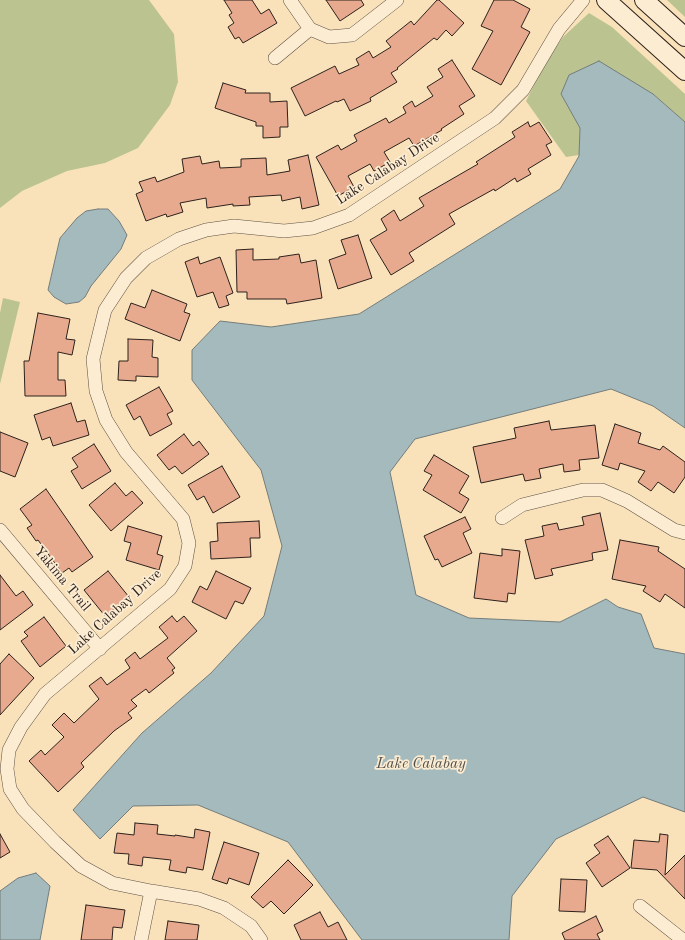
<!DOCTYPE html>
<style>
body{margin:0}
canvas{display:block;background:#f9e2ba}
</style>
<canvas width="685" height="940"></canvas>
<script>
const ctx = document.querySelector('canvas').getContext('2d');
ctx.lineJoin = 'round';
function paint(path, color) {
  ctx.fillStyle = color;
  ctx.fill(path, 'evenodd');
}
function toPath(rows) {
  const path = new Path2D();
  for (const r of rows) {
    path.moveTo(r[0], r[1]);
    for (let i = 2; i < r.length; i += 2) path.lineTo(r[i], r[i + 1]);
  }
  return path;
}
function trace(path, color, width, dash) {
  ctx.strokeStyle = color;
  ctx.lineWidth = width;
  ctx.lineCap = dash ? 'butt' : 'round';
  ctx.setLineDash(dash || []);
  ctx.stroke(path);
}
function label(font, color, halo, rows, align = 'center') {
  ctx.font = font + ' "Old Standard TT",serif';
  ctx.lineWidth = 3.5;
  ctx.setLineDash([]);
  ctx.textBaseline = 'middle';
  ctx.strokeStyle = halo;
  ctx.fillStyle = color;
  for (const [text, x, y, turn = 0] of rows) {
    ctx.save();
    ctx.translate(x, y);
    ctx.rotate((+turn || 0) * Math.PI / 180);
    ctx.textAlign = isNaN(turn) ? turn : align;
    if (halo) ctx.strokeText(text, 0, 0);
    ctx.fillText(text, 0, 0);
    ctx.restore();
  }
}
paint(toPath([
 [0,0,149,0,174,34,178,82,170,105,138,148,105,163,67,171,22,191,0,208],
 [667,0,685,0,685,17],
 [589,13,612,27,685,94,685,122,653,94,561,94,580,127,579,155,566,157,526,101,544,65,563,37],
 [3,298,20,302,0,384,0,313]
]), '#bbc491');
const water = toPath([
 [599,61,653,94,685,122,685,428,653,406,611,389,415,439,390,472,416,595,469,618,560,622,606,599,618,607,641,614,654,648,685,654,685,812,643,797,556,839,512,896,509,940,362,940,288,842,198,805,133,806,100,839,73,810,142,733,211,673,264,616,282,546,261,470,192,380,192,350,220,321,271,327,359,314,560,189,579,156,580,128,561,94,569,75,599,61],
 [98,209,108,209,119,221,127,235,121,249,91,286,85,297,79,302,66,304,54,297,48,290,60,238,77,218,86,211,98,209],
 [36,873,50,886,40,940,0,940,0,891,18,878,36,873]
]);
paint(water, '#a4babc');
trace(water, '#747d7c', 1);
const building = toPath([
 [224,0,252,0,261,14,269,9,277,23,243,43,239,37,235,39,228,27,234,23,229,15,232,13,224,0],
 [326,0,361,0,364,5,340,21,326,0],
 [437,0,439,0,464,23,452,36,446,30,437,40,434,38,397,68,398,69,391,73,397,82,370,98,371,101,350,111,344,99,337,102,336,101,305,116,291,88,335,66,339,74,359,65,356,59,369,51,373,58,391,47,386,41,411,21,414,25,437,0],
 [494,0,513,0,530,9,521,27,530,32,501,85,472,69,493,31,481,26,494,0],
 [452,60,475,96,459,106,464,114,441,129,442,130,414,146,409,138,384,152,390,162,374,171,370,164,348,176,354,187,338,196,316,157,338,145,341,150,357,141,354,135,386,118,389,123,406,113,403,107,412,101,415,107,433,96,427,87,443,77,438,69,452,60],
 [223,83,246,90,245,93,270,93,270,102,287,101,288,127,280,127,280,137,263,138,263,126,256,126,256,122,215,108,223,83],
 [528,122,530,127,539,122,552,142,546,145,551,155,528,169,531,174,517,182,515,178,495,191,494,189,449,214,455,224,409,253,414,261,391,275,370,240,387,230,381,219,394,210,400,221,424,206,419,198,478,164,476,162,515,137,512,132,528,122],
 [308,155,319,205,302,209,300,197,282,201,281,195,249,197,250,205,233,206,233,204,207,208,206,198,180,203,183,212,167,217,166,214,146,221,136,194,143,191,139,182,155,177,157,182,184,172,182,159,200,156,202,164,219,161,220,168,241,167,241,159,266,158,267,175,290,171,288,160,308,155],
 [358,235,372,278,338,289,329,260,346,254,341,240,358,235],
 [253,249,253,260,279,259,279,257,299,254,301,263,316,260,322,298,287,304,286,299,247,299,247,292,237,292,236,250,253,249],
 [198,257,200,264,220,257,233,293,226,296,229,305,219,308,213,292,197,297,185,262,198,257],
 [152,290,187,304,184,312,190,314,180,341,125,319,131,303,145,308,152,290],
 [38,313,70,319,66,339,75,340,72,355,58,352,58,380,65,380,66,396,25,396,24,361,29,361,38,313],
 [128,339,153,340,152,357,158,358,158,377,136,376,136,381,118,380,119,361,128,361,128,339],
 [159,387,173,411,167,414,172,424,150,436,140,416,134,420,126,405,159,387],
 [71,403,77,422,85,420,89,435,53,446,50,437,42,440,34,415,71,403],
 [549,421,551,430,595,425,599,458,579,460,580,470,564,472,563,464,539,469,541,478,525,481,523,474,481,483,473,447,516,438,514,428,549,421],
 [615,424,641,433,638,443,660,450,663,446,685,462,685,477,674,493,658,482,651,491,638,482,645,471,620,463,618,470,602,465,615,424],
 [0,432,28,443,15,477,0,471,0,432],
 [184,434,193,446,199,441,209,454,182,474,175,466,169,470,157,455,184,434],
 [94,444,111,471,82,489,71,471,78,467,72,458,94,444],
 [434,455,469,476,459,493,469,499,461,513,423,490,432,475,424,471,434,455],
 [222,466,240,497,213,513,204,496,197,500,188,485,222,466],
 [115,483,126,496,132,491,143,503,111,531,89,505,115,483],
 [46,489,93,557,72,572,69,568,62,573,38,540,36,541,27,528,32,525,20,509,46,489],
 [600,513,608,550,592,553,593,560,551,569,553,575,535,579,525,540,544,536,542,526,557,523,559,530,584,525,582,517,600,513],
 [465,517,471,529,463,533,472,553,442,567,438,559,435,560,424,536,465,517],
 [259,521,260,538,250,538,251,557,211,559,210,542,218,541,217,523,259,521],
 [128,526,162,536,157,554,163,556,159,570,126,560,131,543,124,541,128,526],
 [620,540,659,547,658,551,685,569,685,608,665,594,660,602,643,591,646,586,612,579,620,540],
 [502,549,520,551,515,594,508,593,507,602,474,598,480,553,502,556,502,549],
 [108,571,129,597,105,616,84,590,108,571],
 [216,571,251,588,243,604,235,601,226,619,192,602,200,586,207,590,216,571],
 [0,575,16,596,23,591,33,605,0,630,0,575],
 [172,616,177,622,184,616,197,631,167,658,175,668,172,670,174,673,149,693,146,689,131,700,137,706,128,713,132,718,114,731,81,763,84,767,58,792,29,761,41,750,45,755,64,737,52,725,64,713,74,723,99,699,89,686,101,677,107,685,130,668,125,660,135,652,140,659,168,638,159,627,172,616],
 [44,617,66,646,40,667,21,641,28,636,24,632,44,617],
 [9,654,34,678,0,715,0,664,9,654],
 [135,823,158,825,157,834,175,836,175,835,194,838,195,829,210,832,203,870,187,867,186,873,169,870,171,860,143,857,142,866,128,864,129,854,114,853,117,833,134,835,135,823],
 [0,834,10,852,0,858,0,834],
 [660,834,668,835,665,875,685,855,685,899,657,870,631,868,634,840,659,842,660,834],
 [608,836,630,868,602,887,586,863,600,853,594,845,608,836],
 [224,842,259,853,249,885,229,878,227,884,212,879,224,842],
 [288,860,313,885,284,914,271,901,263,908,251,897,288,860],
 [561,879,587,880,585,912,559,911,561,879],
 [86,905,125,910,122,928,113,927,112,940,81,940,86,905],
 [320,912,328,927,338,922,347,940,301,940,294,925,320,912],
 [596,916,603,931,597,934,600,940,565,940,562,933,596,916],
 [168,921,199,925,197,940,165,940,168,921]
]);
paint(building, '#e7aa8e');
trace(building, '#2d211c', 1);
const street = toPath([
 [290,0,310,29,329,37,352,35,397,0],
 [275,58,310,29],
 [502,518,522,505,583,490,602,490,627,501,674,530,685,533],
 [0,530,100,649],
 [640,906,683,940],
 [141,940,151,891],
 [261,940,251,926,224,908,199,899,151,891,112,883,81,866,55,842,23,809,10,789,7,769,9,750,21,727,45,694,170,589,185,566,189,543,183,519,126,452,106,420,96,391,93,359,105,310,126,278,146,258,179,239,206,230,234,226,284,231,313,228,349,215,495,118,523,90,559,29,583,0]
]);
const secondary = toPath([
 [606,0,685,71],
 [644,0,685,37]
]);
trace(street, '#605144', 14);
trace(secondary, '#2d211c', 20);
trace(street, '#fbecd2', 13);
trace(secondary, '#fbecd2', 18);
label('14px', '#2d211c', '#fbecd2', [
 ["Lake Calabay Drive",388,169,-33],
 ["Yakima Trail",62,579,50],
 ["Lake Calabay Drive",115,612,-42]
]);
label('italic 15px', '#514f4c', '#fbecd2', [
 ["Lake Calabay",421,764]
]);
</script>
